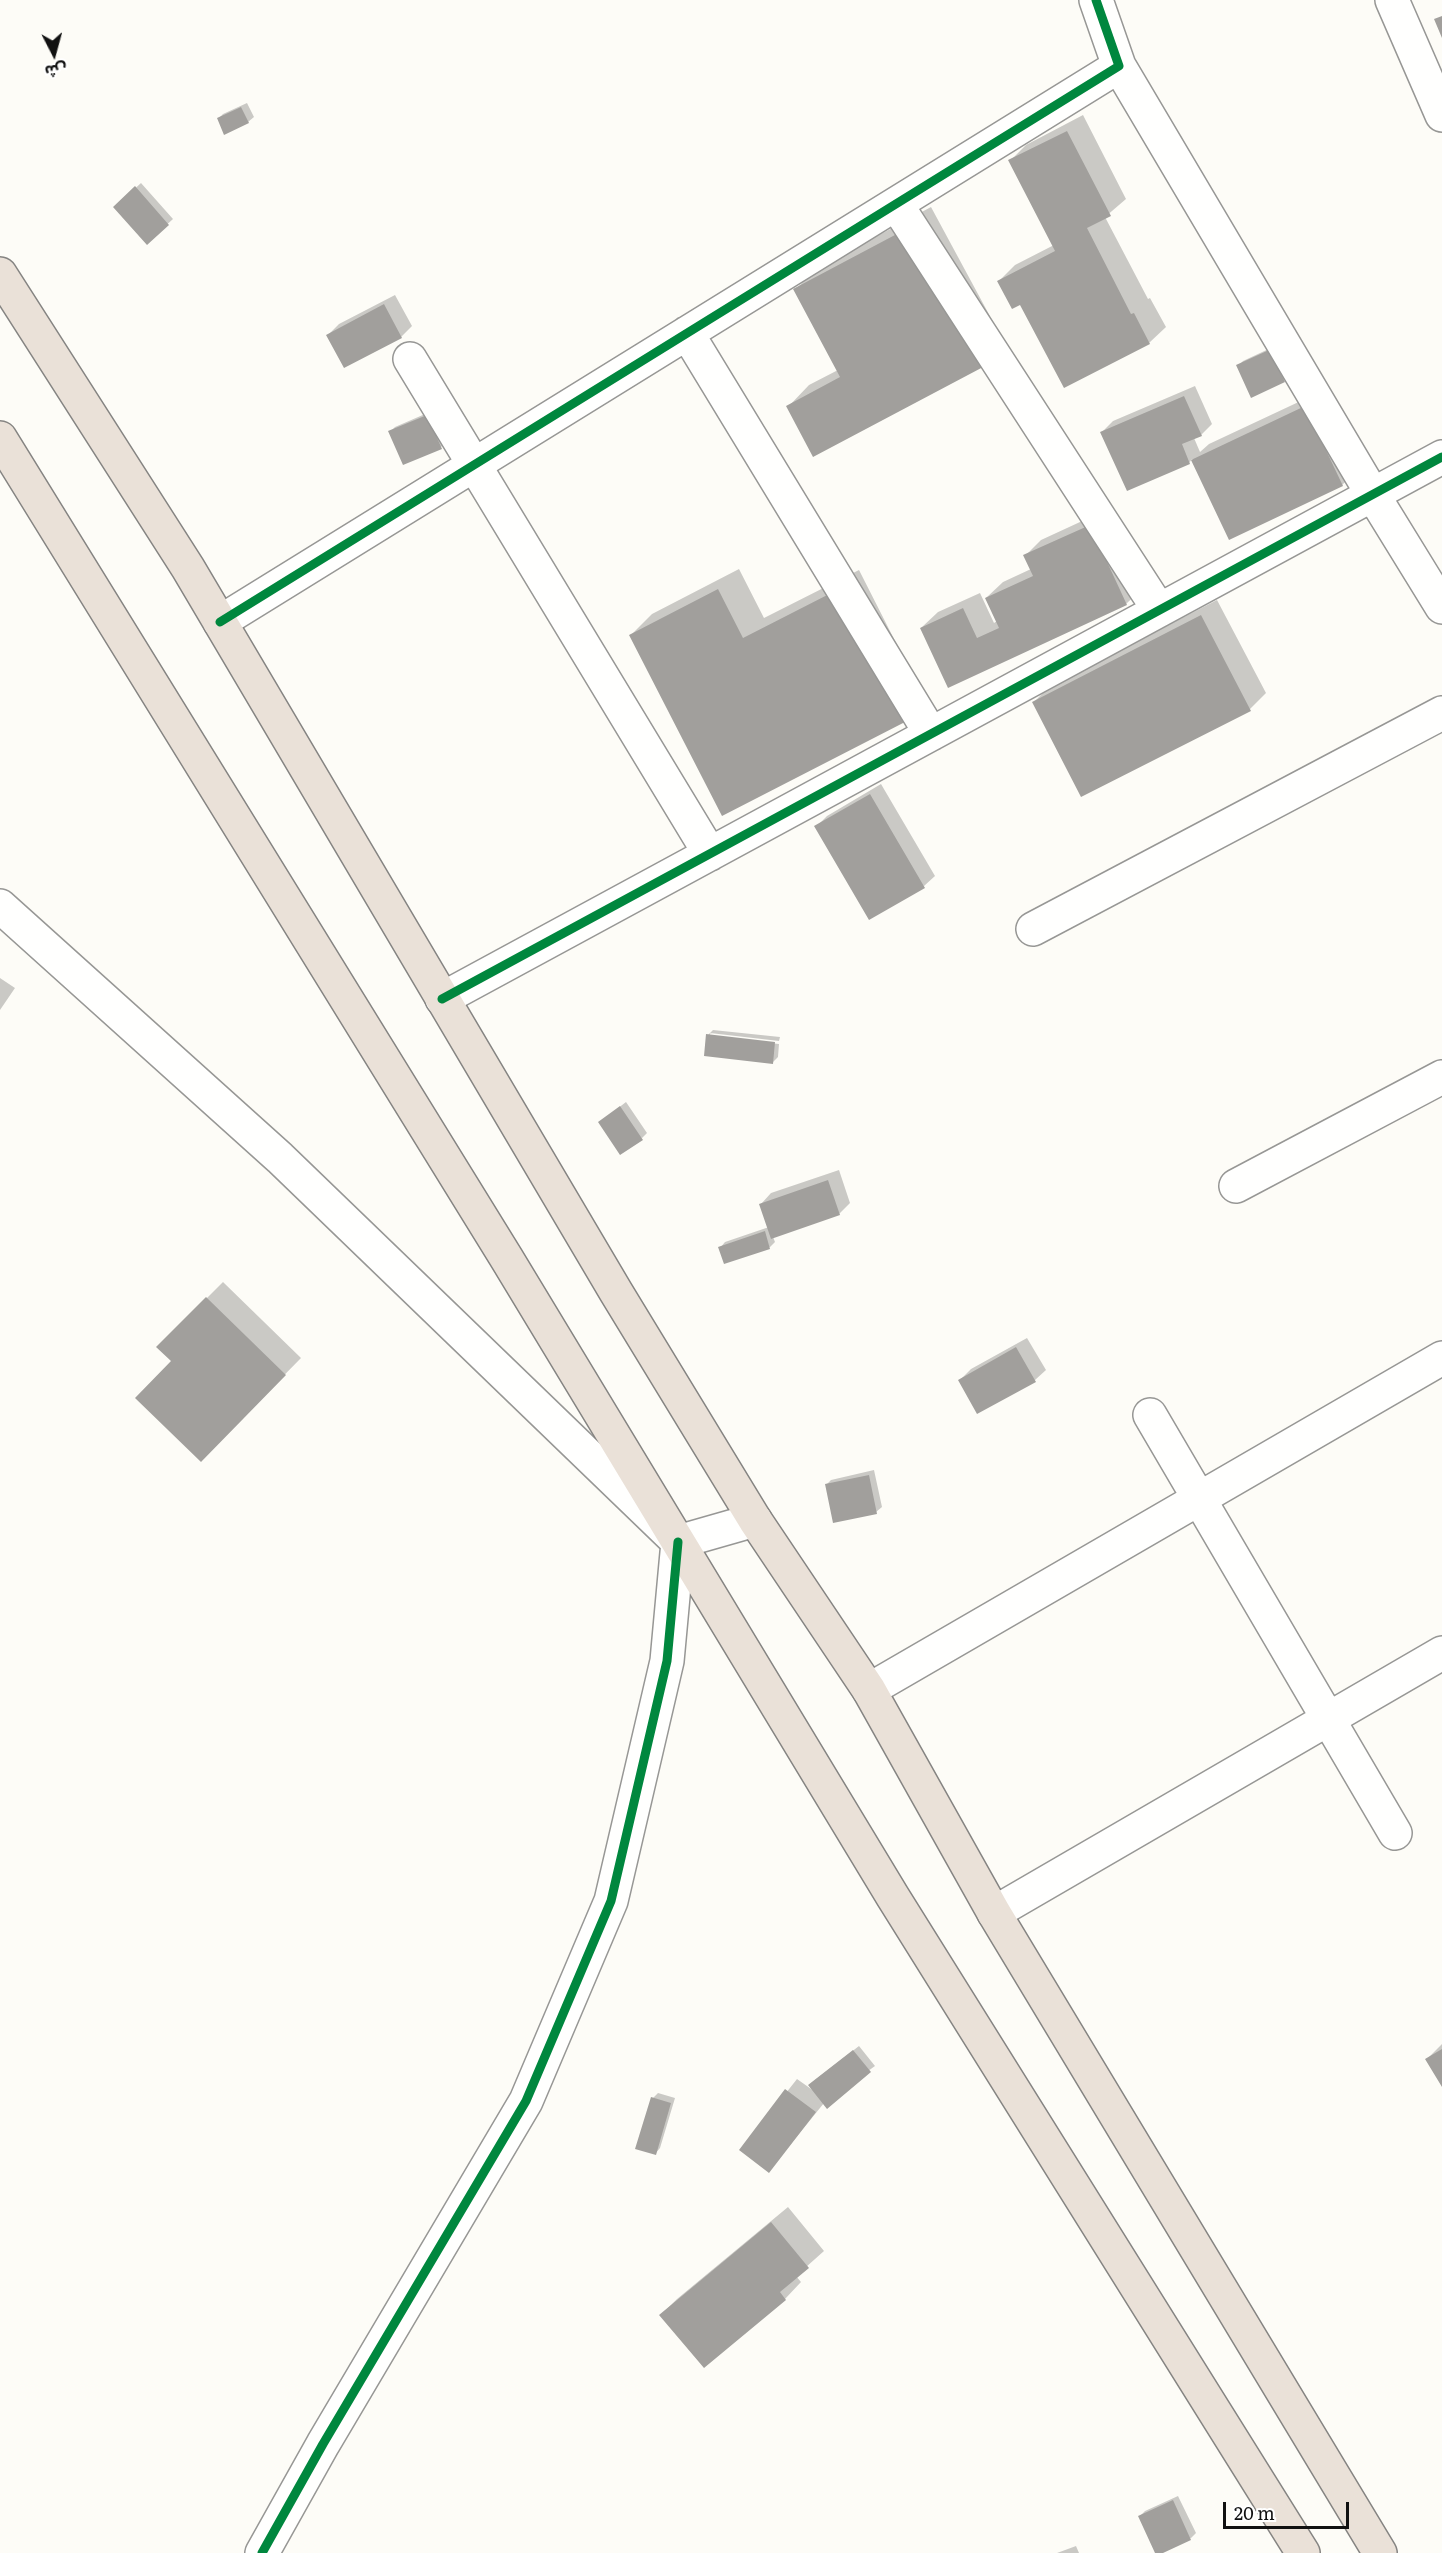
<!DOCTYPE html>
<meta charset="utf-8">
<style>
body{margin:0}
#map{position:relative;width:1442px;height:2553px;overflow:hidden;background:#fdfcf7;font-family:Literata,"Noto Sans Arabic",serif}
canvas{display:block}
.north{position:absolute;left:24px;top:24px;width:60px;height:60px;-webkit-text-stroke:4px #fff;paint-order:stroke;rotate:174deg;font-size:16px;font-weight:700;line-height:24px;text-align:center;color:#111}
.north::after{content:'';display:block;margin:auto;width:21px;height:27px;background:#111;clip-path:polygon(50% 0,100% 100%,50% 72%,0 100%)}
.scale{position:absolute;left:1223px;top:2502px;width:126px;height:27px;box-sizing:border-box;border:3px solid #111;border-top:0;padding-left:8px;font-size:18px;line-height:21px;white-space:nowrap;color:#111;-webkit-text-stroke:4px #fff;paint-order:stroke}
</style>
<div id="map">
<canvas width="1442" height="2553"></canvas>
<div class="north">ش</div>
<div class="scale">20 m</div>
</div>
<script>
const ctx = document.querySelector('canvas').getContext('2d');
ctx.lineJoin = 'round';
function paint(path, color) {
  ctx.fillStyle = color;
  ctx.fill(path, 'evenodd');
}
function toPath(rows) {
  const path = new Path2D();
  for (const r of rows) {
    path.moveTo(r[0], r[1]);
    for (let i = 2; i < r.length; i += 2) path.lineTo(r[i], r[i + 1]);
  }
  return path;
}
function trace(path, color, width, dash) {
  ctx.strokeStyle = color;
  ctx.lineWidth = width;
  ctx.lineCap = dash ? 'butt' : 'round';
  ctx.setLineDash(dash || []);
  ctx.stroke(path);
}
paint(toPath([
 [247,103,254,117,248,122,218,119,223,114],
 [1083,115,1126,199,1105,217,1148,299,1150,298,1166,327,1149,343,1021,303,999,281,1015,265,1054,245,1010,161,1026,145],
 [141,183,173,219,147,243,115,207],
 [931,207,1005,344,788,407,809,385,838,370,795,290,816,269],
 [395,295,412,326,401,337,328,335,339,324],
 [1275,346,1289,375,1284,381,1238,366,1243,361],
 [1195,386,1212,424,1201,435,1194,438,1200,452,1209,444,1322,391,1359,469,1342,485,1192,459,1189,463,1102,432,1113,421],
 [432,411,446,442,441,447,390,432,395,427],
 [1106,510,1143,588,1126,604,948,686,921,628,938,612,980,593,994,623,997,621,986,598,1003,582,1031,569,1025,556,1041,540],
 [739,569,764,618,859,570,925,700,631,635,652,614],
 [1217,600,1266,693,1250,709,1034,702,1050,686],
 [881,784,935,876,924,886,816,827,827,816],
 [0,978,15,988,0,1010],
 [713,1030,780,1037,779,1041,710,1033,710,1036,779,1044,778,1057,773,1062,706,1055,708,1035],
 [626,1102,647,1133,642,1138,600,1122],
 [839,1170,850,1203,839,1214,773,1237,775,1242,770,1247,725,1262,720,1248,725,1242,769,1227,761,1204,771,1193],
 [223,1282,301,1358,201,1460,173,1361,158,1347],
 [1027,1338,1046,1370,1035,1380,960,1380,971,1369],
 [874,1470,882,1507,876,1512,826,1485,831,1480],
 [1442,2044,1442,2085,1427,2059],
 [859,2046,875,2066,824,2103,769,2171,741,2150,797,2079,814,2091,815,2080],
 [658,2093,675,2098,660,2148,655,2154,653,2098],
 [788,2207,824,2251,796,2276,801,2282,785,2299,704,2366,661,2315,677,2299],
 [1178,2496,1196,2533,1191,2538,1157,2553,1140,2516,1145,2511],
 [1076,2546,1079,2553,1057,2553]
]), '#0003');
paint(toPath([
 [1442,16,1442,38,1434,19],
 [241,107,249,123,224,135,217,118],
 [1067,131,1111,216,1087,228,1131,314,1134,313,1150,344,1064,388,1020,305,1012,309,997,281,1055,251,1008,160],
 [135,186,169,225,147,245,113,207],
 [910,227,985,366,813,457,786,406,840,377,793,289],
 [384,304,402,338,344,368,326,335],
 [1269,350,1285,382,1251,398,1236,365],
 [1184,396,1202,436,1182,444,1190,464,1127,491,1100,432],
 [1305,406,1343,486,1229,540,1191,460],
 [427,415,442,449,403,465,388,431],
 [1090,525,1127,605,948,688,920,628,963,608,977,638,999,628,985,598,1033,576,1023,555],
 [718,589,743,638,837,590,905,722,722,816,629,635],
 [1201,615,1251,711,1081,797,1032,702],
 [870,794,925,888,869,920,814,826],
 [706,1034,775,1042,773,1064,704,1056],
 [620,1106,643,1140,620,1155,598,1122],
 [828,1180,840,1215,771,1239,759,1204],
 [765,1231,770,1249,724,1264,718,1247],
 [206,1297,286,1375,201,1462,135,1398,171,1361,156,1347],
 [1016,1347,1036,1382,977,1414,958,1380],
 [869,1475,877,1514,833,1523,825,1484],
 [1442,2049,1442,2087,1425,2059],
 [853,2050,871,2072,827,2109,808,2085],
 [785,2089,816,2112,769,2173,739,2150],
 [651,2097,671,2103,656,2155,635,2149],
 [771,2222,809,2268,780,2292,786,2300,704,2368,659,2315],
 [1173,2500,1191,2540,1163,2553,1155,2553,1138,2516]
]), '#a19f9c');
const street = toPath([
 [1392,0,1442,115],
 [1119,66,1373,495,1442,607],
 [896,204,1159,610],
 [687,333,931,734],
 [410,359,710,854],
 [220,622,1119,66,1096,0],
 [0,906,280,1158,678,1542,755,1520],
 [1033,929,1442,713],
 [442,999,1442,457],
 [1236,1186,1442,1077],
 [1150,1415,1395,1833],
 [869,1690,1442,1358],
 [994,1913,1442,1653],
 [262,2553,323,2444,526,2101,611,1901,667,1661,678,1542]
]);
const highway = toPath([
 [0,274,188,568,616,1292,755,1520,869,1690,994,1913,1380,2553],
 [0,438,507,1259,893,1897,1303,2553]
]);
trace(street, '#979795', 36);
trace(highway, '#858482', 36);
trace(street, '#fffffe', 33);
trace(highway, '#eae1d8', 33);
trace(toPath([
 [220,622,1119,66,1096,0],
 [442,999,1442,457],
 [262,2553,323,2444,526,2101,611,1901,667,1661,678,1542]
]), '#00873e', 9);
</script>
